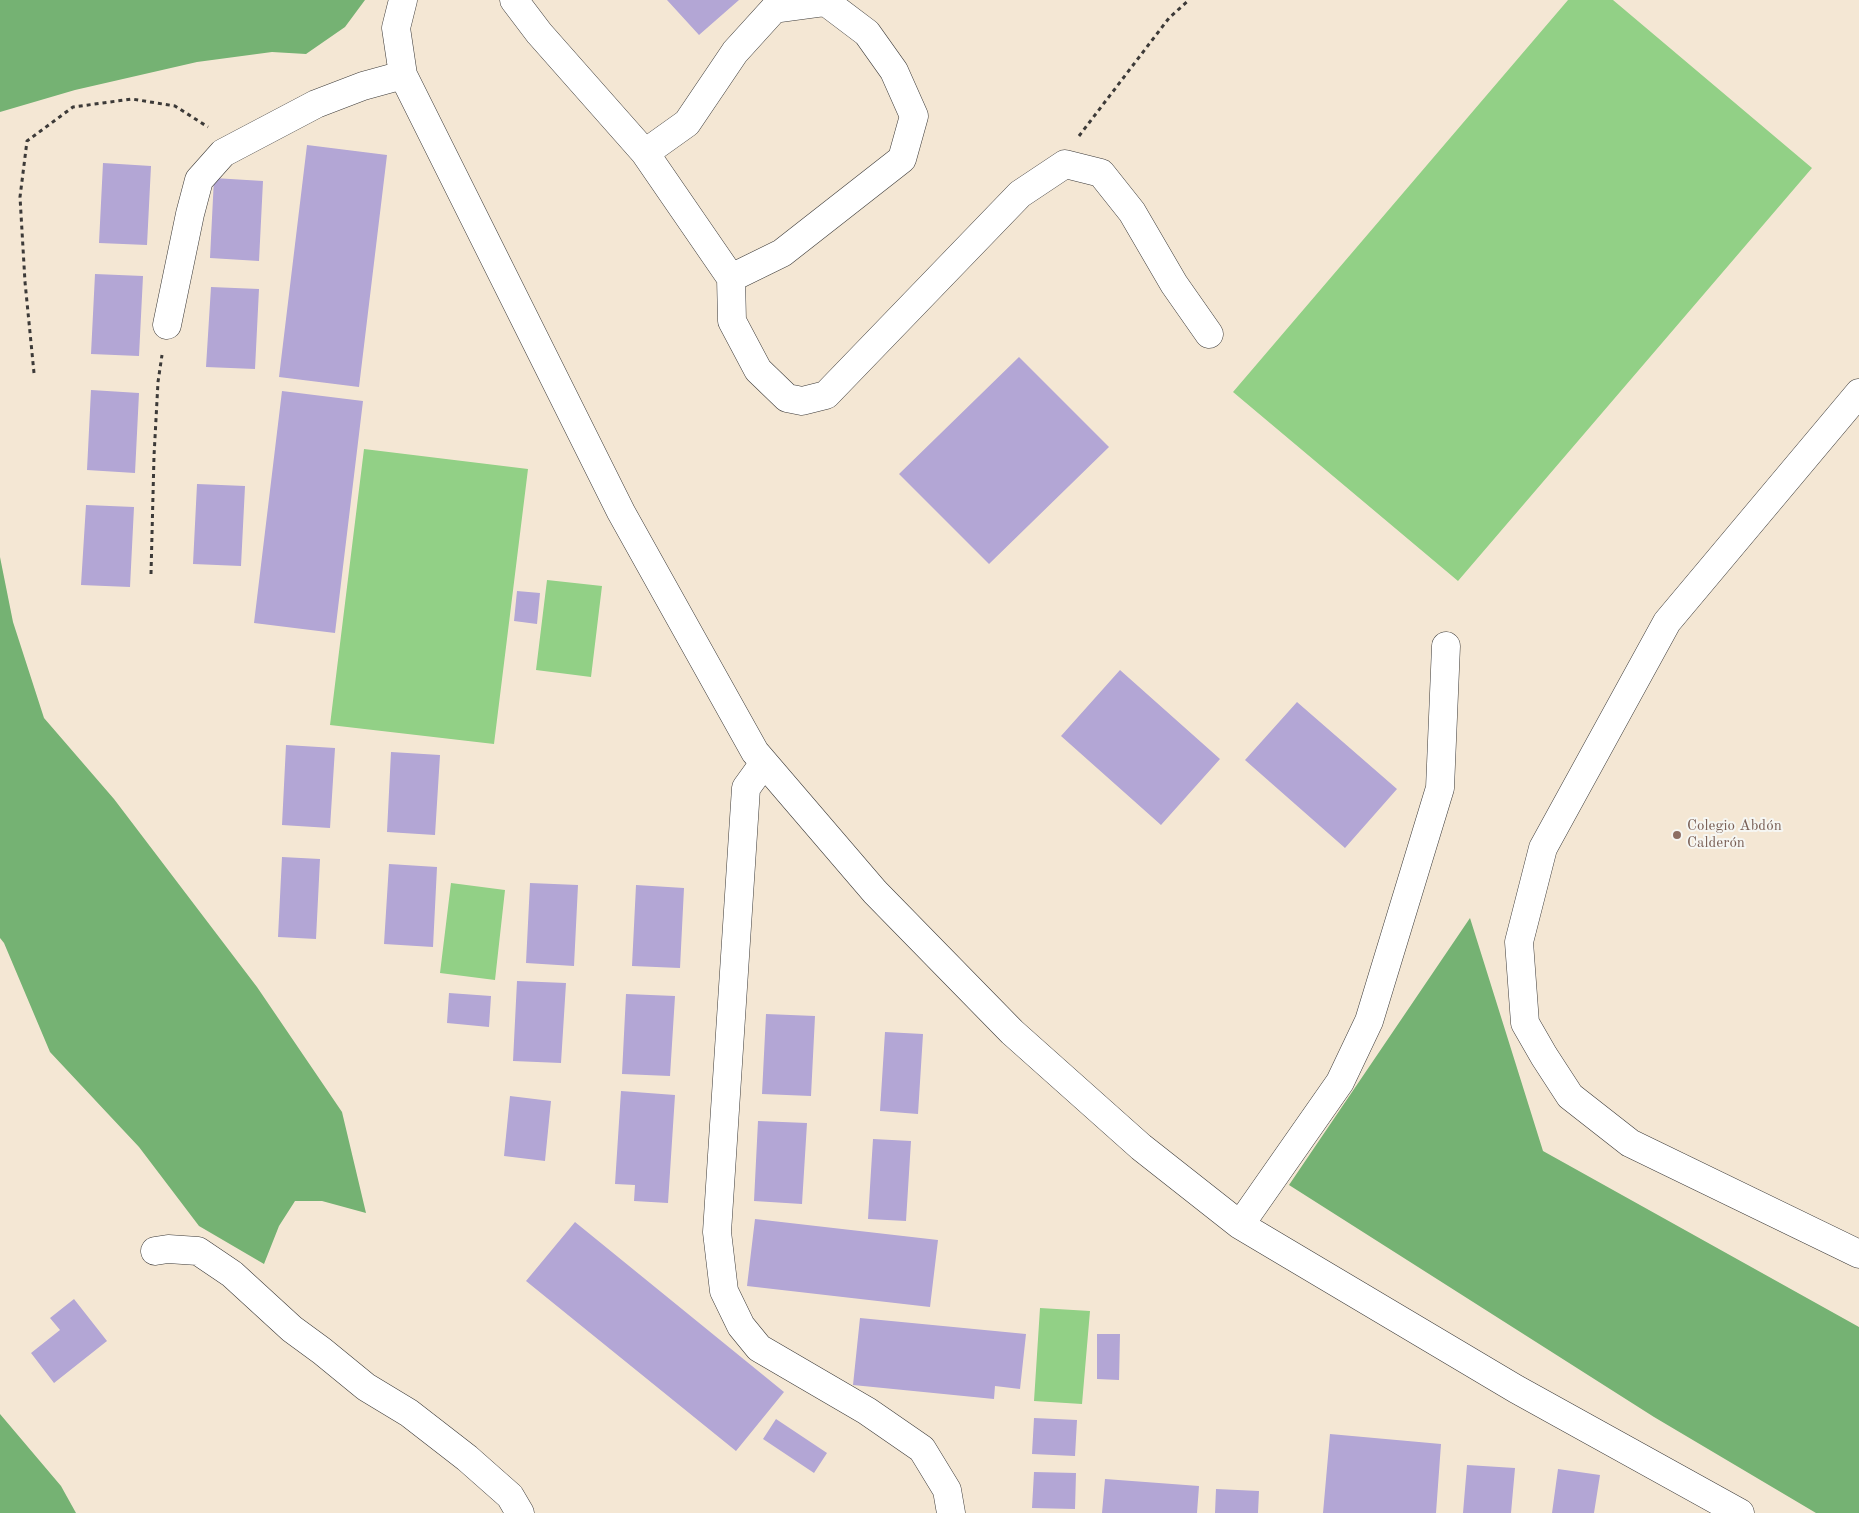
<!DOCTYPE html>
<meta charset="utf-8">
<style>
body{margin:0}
canvas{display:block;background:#f4e7d4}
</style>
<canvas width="1859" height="1513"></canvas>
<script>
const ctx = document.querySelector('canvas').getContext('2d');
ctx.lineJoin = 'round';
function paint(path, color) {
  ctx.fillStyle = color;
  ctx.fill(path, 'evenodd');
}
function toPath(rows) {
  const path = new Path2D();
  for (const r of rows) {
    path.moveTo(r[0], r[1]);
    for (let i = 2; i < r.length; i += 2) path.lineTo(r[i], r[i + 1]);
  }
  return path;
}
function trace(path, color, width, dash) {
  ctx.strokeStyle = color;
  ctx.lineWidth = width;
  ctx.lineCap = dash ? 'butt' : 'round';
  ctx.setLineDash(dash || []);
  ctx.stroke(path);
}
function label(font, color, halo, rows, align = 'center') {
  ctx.font = font + ' "Old Standard TT",serif';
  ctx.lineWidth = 4;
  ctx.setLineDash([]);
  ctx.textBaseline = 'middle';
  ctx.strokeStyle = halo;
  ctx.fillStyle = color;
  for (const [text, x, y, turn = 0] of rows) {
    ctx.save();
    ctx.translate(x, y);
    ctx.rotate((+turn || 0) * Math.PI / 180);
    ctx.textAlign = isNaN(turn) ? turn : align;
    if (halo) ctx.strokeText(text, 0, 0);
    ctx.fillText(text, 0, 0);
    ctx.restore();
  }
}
paint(toPath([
 [1568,0,1613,0,1812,168,1458,581,1233,392],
 [364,449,528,469,494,744,330,725],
 [547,580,602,586,591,677,536,670],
 [451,883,505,890,495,980,440,973],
 [1040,1308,1090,1311,1082,1404,1034,1401]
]), '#92d086');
paint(toPath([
 [0,0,365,0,345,27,306,54,272,52,197,62,75,90,0,112],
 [0,557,13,622,44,718,114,799,257,987,342,1112,366,1213,322,1201,295,1201,279,1226,264,1264,199,1226,139,1147,50,1052,4,943,0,938],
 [1470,918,1543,1151,1859,1327,1859,1513,1816,1513,1654,1417,1289,1185],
 [0,1414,61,1486,76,1513,0,1513]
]), '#75b273');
paint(toPath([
 [667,0,739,0,699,35],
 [307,145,387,155,359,387,279,377],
 [103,163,151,166,147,245,99,243],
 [214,178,263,181,259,261,210,258],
 [95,274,143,276,139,356,91,354],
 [211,287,259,289,255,369,206,367],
 [1019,357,1109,447,989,564,899,474],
 [91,390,139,393,135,473,87,470],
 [282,391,363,401,335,633,254,623],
 [197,484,245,486,241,566,193,564],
 [86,505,134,507,130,587,81,585],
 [517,591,540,593,537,624,514,621],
 [1120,670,1220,759,1161,825,1061,736],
 [1297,702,1397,789,1345,848,1245,760],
 [286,745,335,748,330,828,282,825],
 [391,752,440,755,435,835,387,832],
 [282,857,320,859,316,939,278,937],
 [389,864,437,867,433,947,384,944],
 [530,883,578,885,574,966,526,963],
 [636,885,684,888,680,968,632,966],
 [517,981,566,983,561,1063,513,1061],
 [449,993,491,996,489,1027,447,1023],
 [626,994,675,996,670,1076,622,1074],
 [766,1014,815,1016,811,1096,762,1094],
 [885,1032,923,1034,918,1114,880,1111],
 [621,1091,675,1095,668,1203,634,1201,635,1185,615,1184],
 [510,1096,551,1101,545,1161,504,1156],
 [758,1121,807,1123,802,1204,754,1201],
 [873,1139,911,1141,906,1221,868,1219],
 [755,1219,938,1240,930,1307,747,1286],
 [575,1222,784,1392,736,1451,526,1281],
 [74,1299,107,1341,54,1383,31,1353,60,1330,50,1318],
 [860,1318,1026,1334,1020,1389,995,1386,994,1399,853,1385],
 [1097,1334,1120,1334,1119,1380,1097,1379],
 [1034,1418,1077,1420,1075,1456,1032,1454],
 [776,1419,827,1453,814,1473,763,1439],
 [1330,1434,1441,1444,1436,1513,1323,1513],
 [1467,1465,1515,1468,1511,1513,1463,1513],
 [1558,1469,1600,1475,1594,1513,1552,1513],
 [1034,1472,1076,1473,1075,1509,1032,1508],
 [1105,1479,1199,1486,1197,1513,1102,1513],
 [1216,1489,1259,1491,1258,1513,1215,1513]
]), '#b3a6d5');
const minor = toPath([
 [403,0,396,28,403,75,621,512,755,752,875,892,1012,1032,1141,1147,1240,1225,1516,1389,1740,1513],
 [514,0,539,33,645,153,687,123,735,52,774,9,826,2,867,33,894,71,914,116,902,159,782,253,731,278,732,321,758,370,787,398,802,401,826,395,1020,194,1065,164,1101,173,1132,212,1174,284,1209,334],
 [645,153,731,278],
 [167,325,190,214,199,180,223,153,316,104,363,86,403,75],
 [1859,393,1667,622,1543,848,1519,942,1525,1023,1544,1056,1570,1096,1630,1143,1859,1254],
 [764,763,746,788,717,1232,724,1291,741,1326,759,1348,867,1411,922,1449,947,1490,951,1513],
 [1240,1225,1340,1082,1369,1021,1440,788,1446,646],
 [155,1251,168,1249,198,1251,232,1274,292,1329,322,1351,366,1387,409,1413,467,1458,510,1496,520,1513]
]);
trace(minor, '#3c3a38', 29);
trace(toPath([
 [1079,136,1169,18,1189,0],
 [34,373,25,282,20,197,27,141,73,107,132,99,175,106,208,127],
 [151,574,154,456,158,382,162,355]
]), '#3c3a38', 3, [4, 4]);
trace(minor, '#fff', 28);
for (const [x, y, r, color] of [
 [1677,835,5,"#8d6e63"]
]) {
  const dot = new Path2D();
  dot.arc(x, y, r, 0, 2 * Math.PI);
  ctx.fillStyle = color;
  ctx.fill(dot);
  trace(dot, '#f6f6f2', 2);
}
label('15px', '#785e54', '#f6f6f2', [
 ["Colegio Abdón",1687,826],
 ["Calderón",1687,843]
], 'left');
</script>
